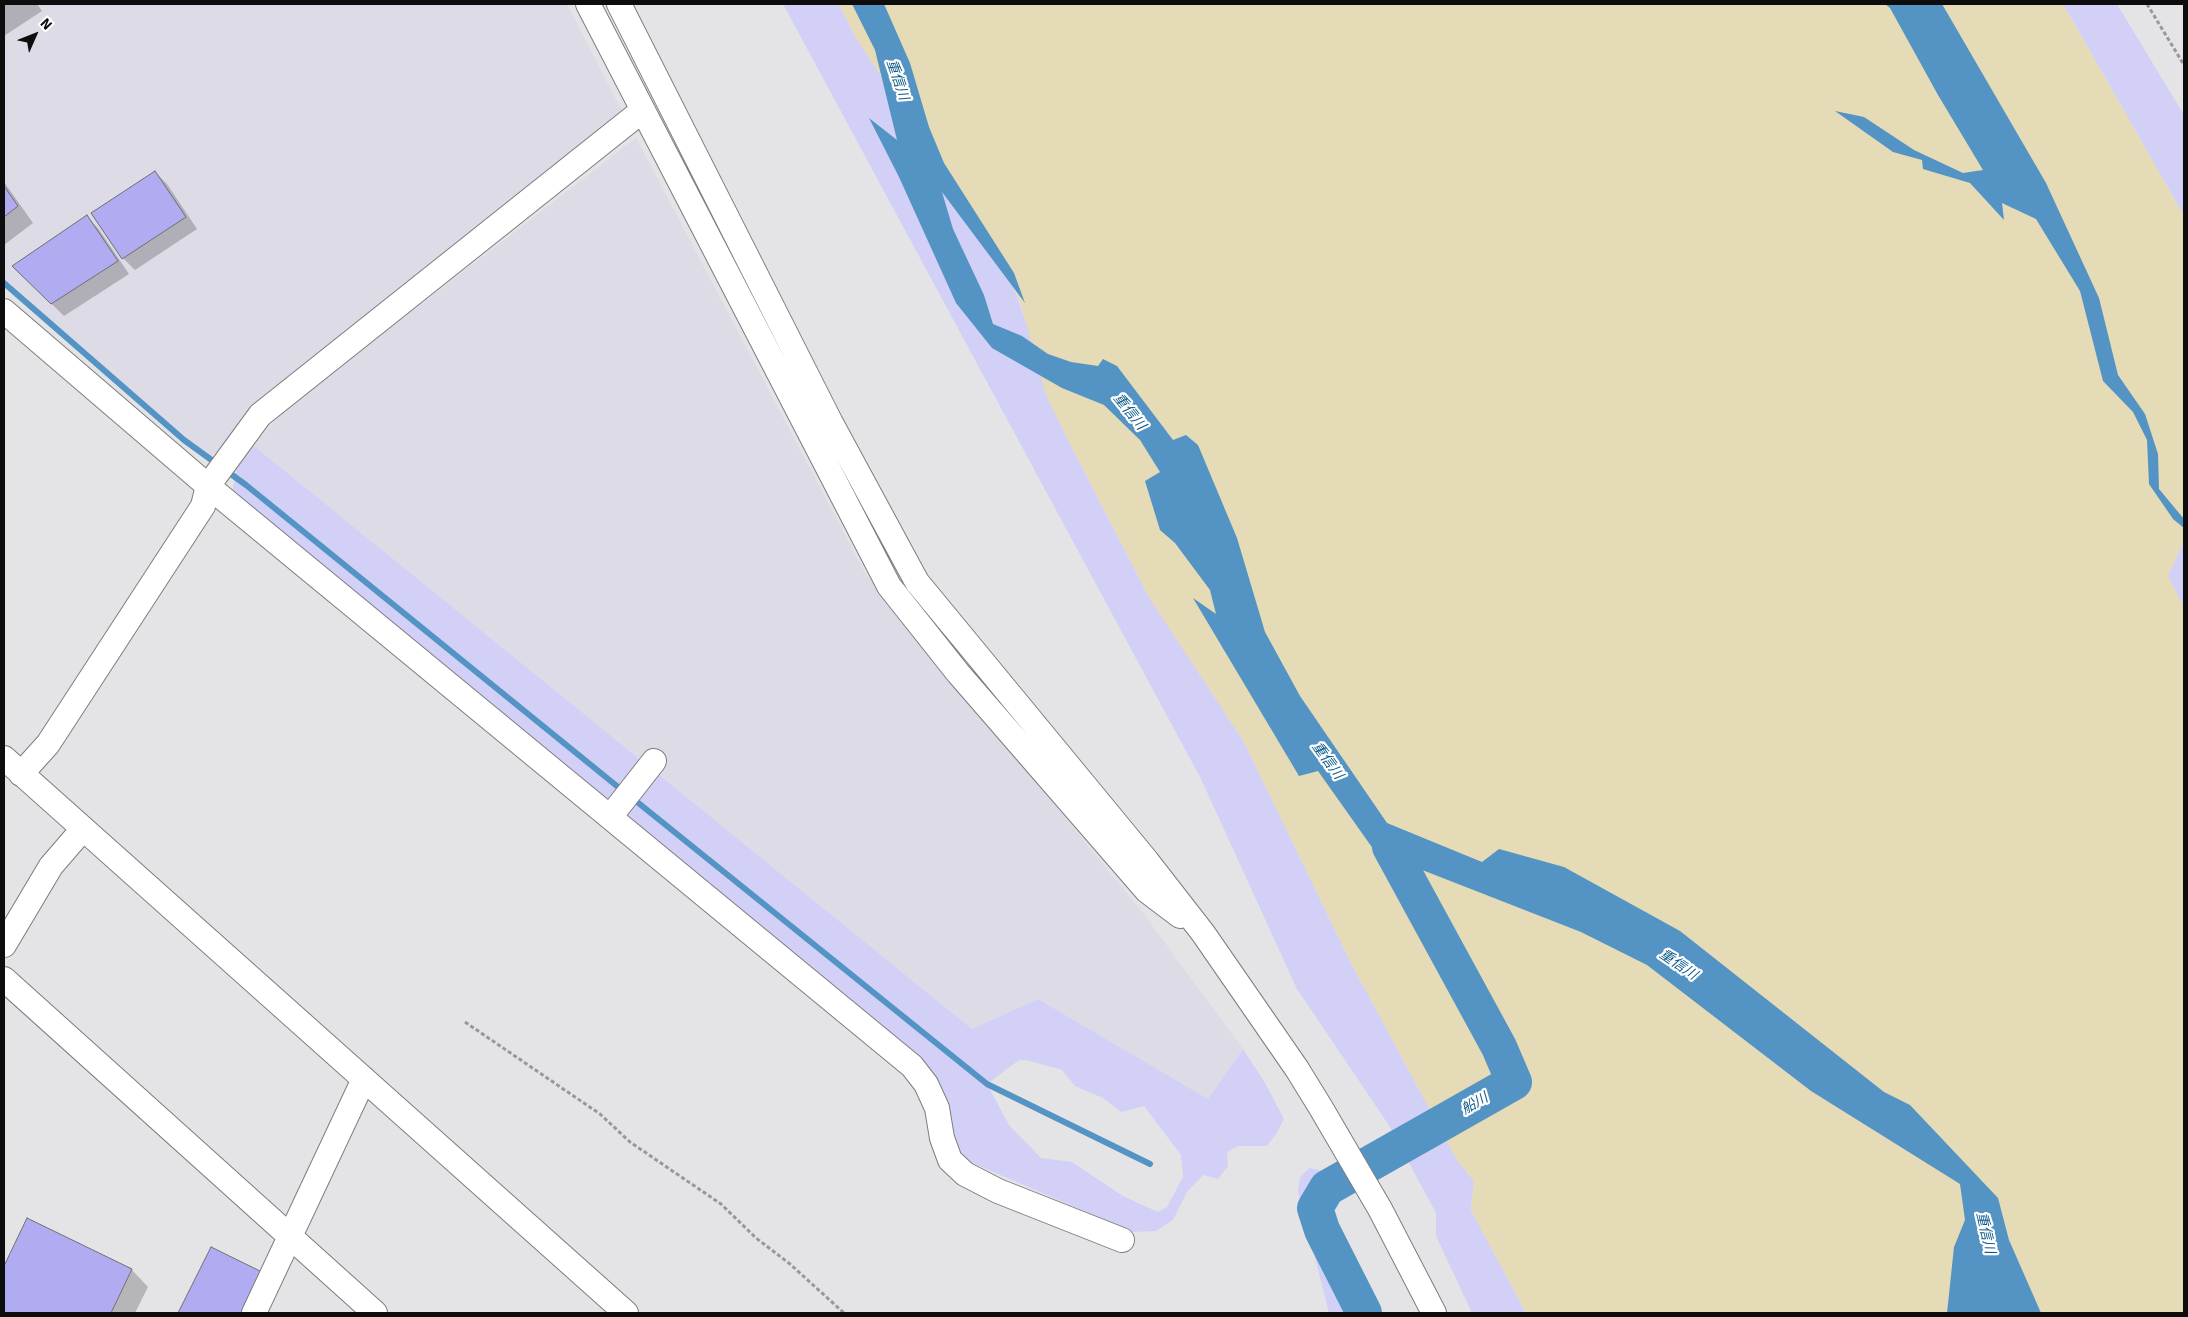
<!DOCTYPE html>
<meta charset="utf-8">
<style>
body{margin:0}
#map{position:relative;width:2188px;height:1317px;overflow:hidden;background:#e4e4e7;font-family:Signika,sans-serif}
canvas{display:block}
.frame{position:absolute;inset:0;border:5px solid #0d0d0e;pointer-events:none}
.north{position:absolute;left:10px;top:10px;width:50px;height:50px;-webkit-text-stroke:4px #fff;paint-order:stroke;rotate:46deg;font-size:14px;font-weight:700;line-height:20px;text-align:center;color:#0d0d0e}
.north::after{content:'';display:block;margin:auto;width:18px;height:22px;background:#0d0d0e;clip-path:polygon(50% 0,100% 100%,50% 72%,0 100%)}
</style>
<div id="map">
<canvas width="2188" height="1317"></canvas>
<div class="frame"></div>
<div class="north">N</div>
</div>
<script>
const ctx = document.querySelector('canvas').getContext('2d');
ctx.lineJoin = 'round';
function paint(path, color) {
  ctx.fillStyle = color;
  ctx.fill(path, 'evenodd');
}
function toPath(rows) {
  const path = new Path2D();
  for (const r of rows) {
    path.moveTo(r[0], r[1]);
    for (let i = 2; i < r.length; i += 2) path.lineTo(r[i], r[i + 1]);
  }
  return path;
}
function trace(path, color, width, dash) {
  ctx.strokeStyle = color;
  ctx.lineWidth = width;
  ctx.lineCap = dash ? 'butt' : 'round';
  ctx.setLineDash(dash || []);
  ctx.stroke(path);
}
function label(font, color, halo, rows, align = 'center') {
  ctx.font = font + ' Signika,"Noto Sans JP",sans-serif';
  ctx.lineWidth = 4.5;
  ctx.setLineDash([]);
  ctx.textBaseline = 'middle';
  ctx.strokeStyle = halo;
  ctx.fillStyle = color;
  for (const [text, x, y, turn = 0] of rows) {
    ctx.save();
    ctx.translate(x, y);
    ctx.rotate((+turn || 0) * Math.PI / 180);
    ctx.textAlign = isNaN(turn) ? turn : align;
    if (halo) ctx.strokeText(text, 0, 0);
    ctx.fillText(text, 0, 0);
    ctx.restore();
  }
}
paint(toPath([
 [4,4,567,4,625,117,220,452,206,459,4,278],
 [636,138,865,573,1143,913,1243,1049,1208,1099,1038,999,972,1029,254,446,281,413]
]), '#dcdbe6');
paint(toPath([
 [783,4,839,4,856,38,1006,265,1066,436,1150,599,1243,740,1351,963,1457,1160,1474,1181,1471,1210,1526,1313,1472,1313,1436,1236,1436,1213,1388,1124,1297,989,1200,777],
 [2063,4,2117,4,2184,115,2184,216],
 [254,446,972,1029,1038,999,1208,1099,1243,1049,1264,1081,1284,1119,1276,1134,1267,1146,1238,1146,1227,1152,1228,1166,1218,1179,1203,1175,1187,1192,1173,1220,1156,1231,1133,1232,970,1162,961,1153,944,1102,232,494,236,469],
 [1019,1060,1027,1060,1062,1070,1075,1086,1103,1098,1121,1112,1144,1106,1181,1155,1183,1177,1167,1207,1158,1212,1123,1196,1072,1162,1041,1158,1009,1125,987,1084],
 [2184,541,2184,607,2168,576],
 [1309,1168,1322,1171,1325,1178,1315,1194,1312,1205,1314,1221,1359,1313,1329,1313,1298,1191,1300,1177]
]), '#d2d0f6');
paint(toPath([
 [839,4,2063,4,2184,216,2184,541,2168,576,2184,607,2184,1313,1526,1313,1471,1210,1474,1181,1457,1160,1351,963,1243,740,1150,599,1066,436,1046,395,1021,305,1006,265,856,38]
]), '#e5dbb6');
paint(toPath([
 [852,4,884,4,910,63,929,127,944,163,1014,273,1025,303,942,192,953,229,984,295,993,324,1022,336,1048,354,1071,362,1098,366,1103,359,1117,366,1173,440,1186,435,1198,445,1237,538,1265,632,1300,696,1387,823,1482,862,1499,849,1564,867,1680,931,1884,1092,1910,1105,1998,1198,2009,1240,2041,1313,1947,1313,1954,1247,1965,1220,1960,1184,1811,1091,1647,965,1581,932,1412,866,1381,860,1318,771,1299,776,1193,598,1216,614,1210,590,1175,543,1160,530,1145,481,1160,472,1140,440,1104,405,1062,388,992,348,956,303,899,177,869,118,897,140,875,50],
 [1885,4,1942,4,2046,183,2099,298,2118,375,2145,414,2158,454,2159,489,2184,519,2184,528,2173,519,2149,484,2147,440,2133,412,2103,381,2080,291,2036,219,2002,203,2004,220,1970,183,1923,169,1922,160,1893,152,1835,111,1864,117,1914,150,1963,173,1983,170,1938,95,1890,8]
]), '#5394c5');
paint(toPath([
 [4,4,37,4,42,11,4,36],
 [155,172,167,184,197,229,135,270,123,258],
 [4,182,33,223,4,245],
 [86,216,98,228,129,274,64,316,14,267],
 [27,1220,132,1270,148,1287,135,1313,4,1313,4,1269],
 [211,1248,265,1313,180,1313]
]), '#0003');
trace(toPath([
 [4,283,184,440,246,485,623,791],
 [631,797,987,1084,1150,1164]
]), '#5394c5', 6);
trace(toPath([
 [1364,1313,1322,1230,1315,1208,1327,1188,1514,1082,1499,1047,1390,847]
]), '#5394c5', 36);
const building = toPath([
 [155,171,186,217,122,259,91,213,155,171],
 [4,186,18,206,4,217,4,186],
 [87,215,118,261,51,304,12,266,87,215],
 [27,1218,132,1269,111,1313,4,1313,4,1266,27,1218],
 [211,1247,262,1272,241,1313,178,1313,211,1247]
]);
paint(building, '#b1abf1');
trace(building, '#6f6f72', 1);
const street = toPath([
 [588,4,889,586,958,673,1147,891,1180,916],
 [619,4,831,423,917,582,1147,861,1203,933,1297,1069,1321,1108,1380,1209,1434,1313],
 [4,311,208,486,912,1066,926,1084,937,1108,942,1138,950,1160,965,1174,998,1191,1122,1240],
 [4,758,626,1313],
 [21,774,48,744,203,506,208,486,260,415,643,110],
 [610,817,654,761],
 [4,945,51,866,83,829],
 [4,979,375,1313],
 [254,1313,364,1079]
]);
trace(street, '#7d7d80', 26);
trace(toPath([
 [2147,4,2184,65],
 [465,1022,600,1114,630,1142,721,1204,756,1238,790,1264,844,1313]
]), '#98989b', 3, [4, 2.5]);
trace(street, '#fff', 24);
label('italic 14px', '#0d5a89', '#fff', [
 ["重信川",897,80,71],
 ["重信川",1129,412,51],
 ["重信川",1327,761,54],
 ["重信川",1678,965,34],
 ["船川",1475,1104,-30],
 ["重信川",1985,1233,77]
]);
</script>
